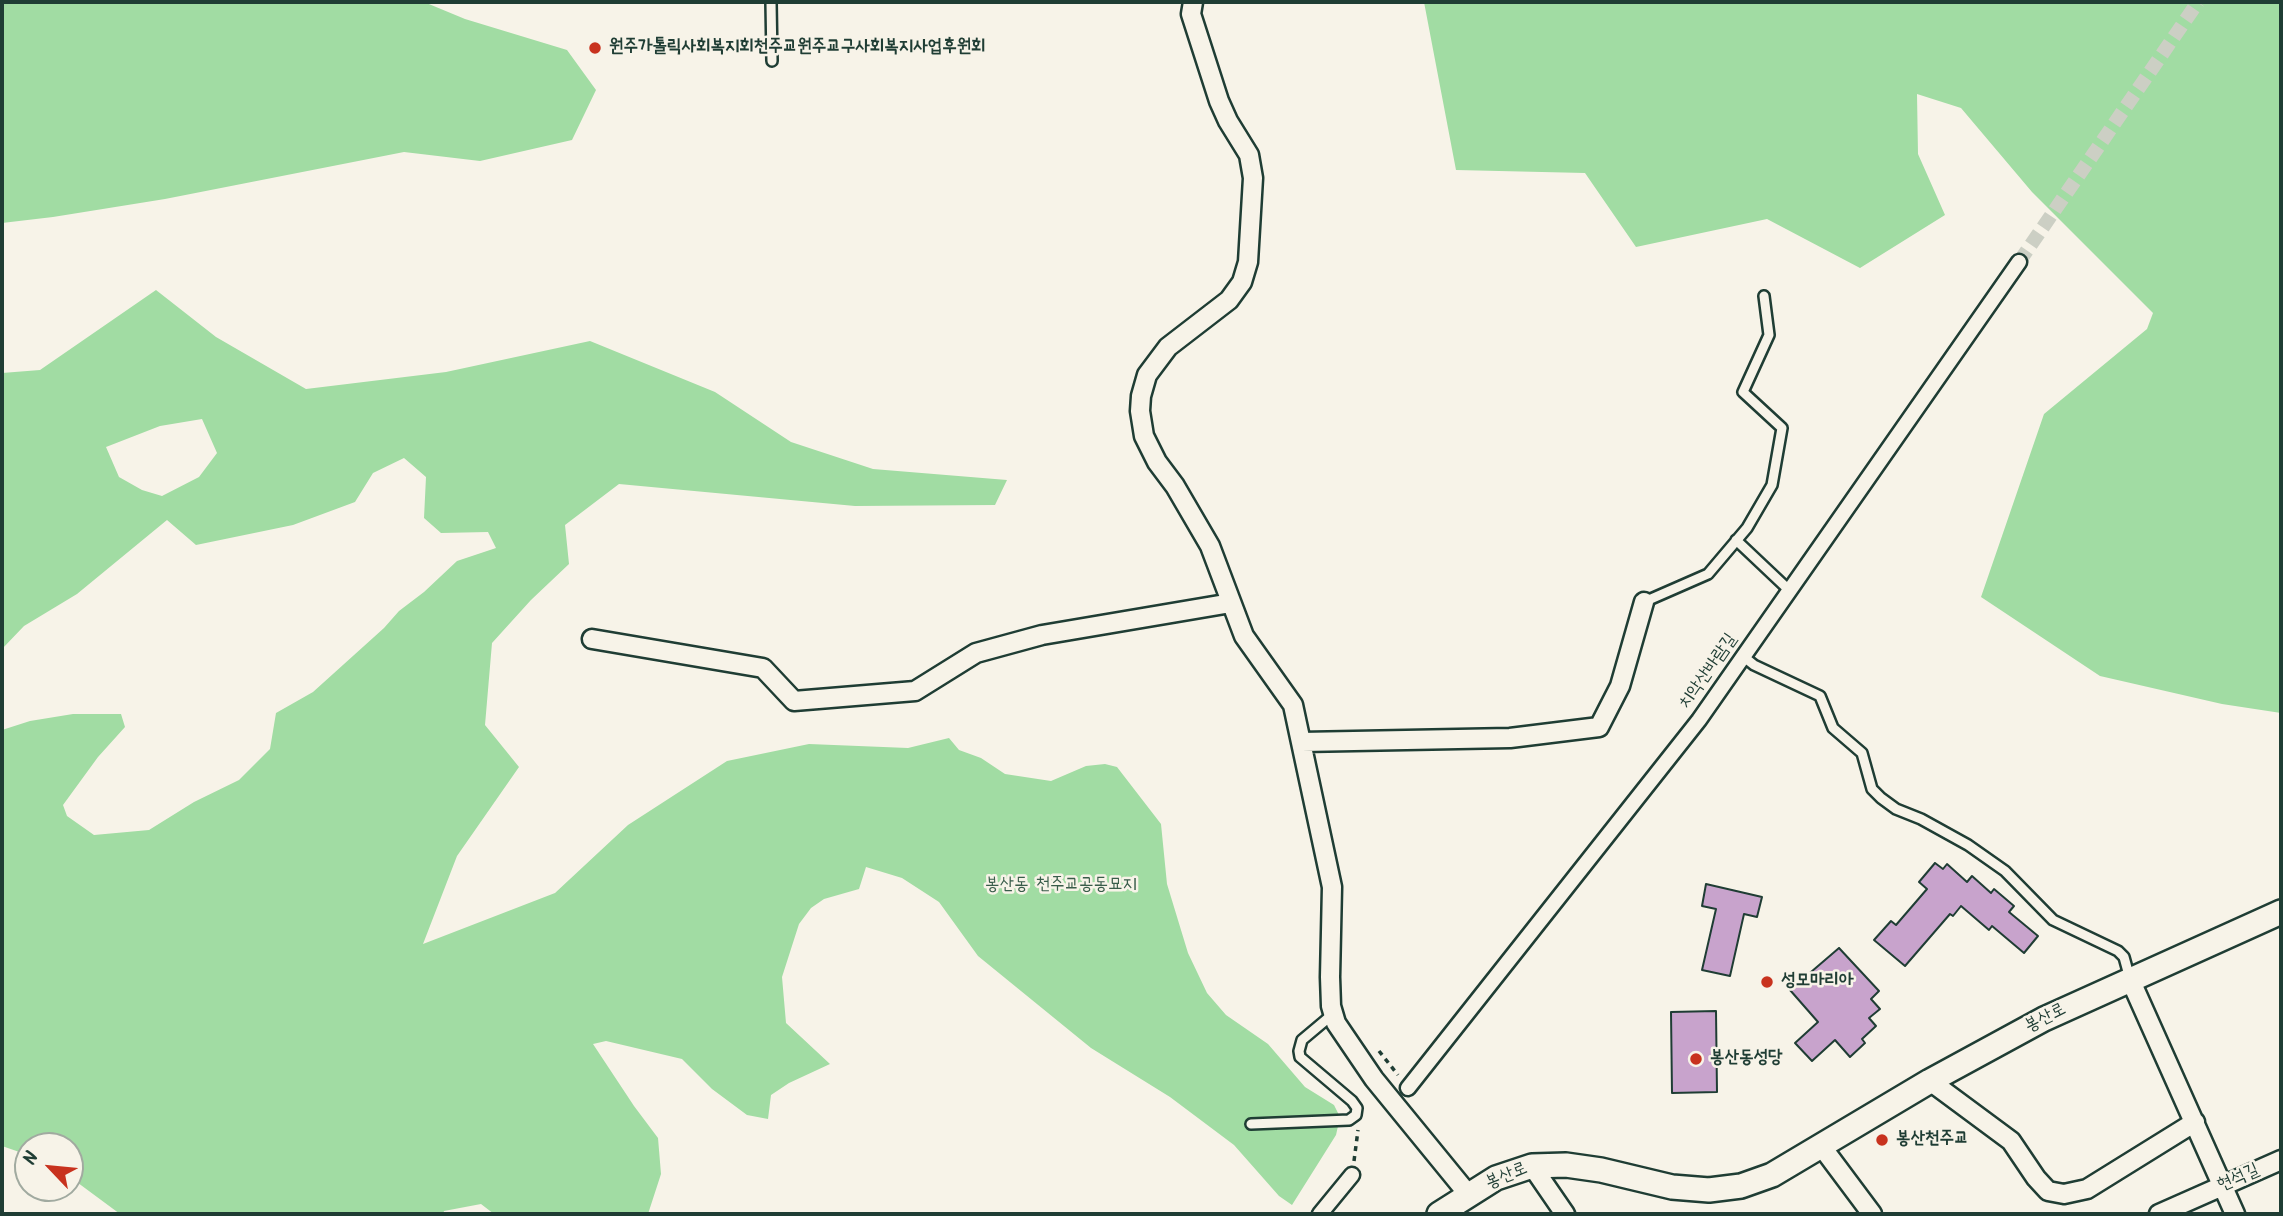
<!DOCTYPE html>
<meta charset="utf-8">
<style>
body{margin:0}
#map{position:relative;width:2283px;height:1216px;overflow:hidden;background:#f7f3e8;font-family:Kalam,sans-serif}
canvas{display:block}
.frame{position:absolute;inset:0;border:4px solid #1f3d34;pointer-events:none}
.north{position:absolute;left:14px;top:1132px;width:70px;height:70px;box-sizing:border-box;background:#f7f3e8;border:2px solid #a1aaa0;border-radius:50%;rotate:296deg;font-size:19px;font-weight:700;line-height:28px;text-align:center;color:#1f3d34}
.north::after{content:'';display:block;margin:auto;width:24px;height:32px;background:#c8321e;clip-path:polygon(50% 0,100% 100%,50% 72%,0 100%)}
</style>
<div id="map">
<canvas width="2283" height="1216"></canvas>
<div class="frame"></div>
<div class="north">N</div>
</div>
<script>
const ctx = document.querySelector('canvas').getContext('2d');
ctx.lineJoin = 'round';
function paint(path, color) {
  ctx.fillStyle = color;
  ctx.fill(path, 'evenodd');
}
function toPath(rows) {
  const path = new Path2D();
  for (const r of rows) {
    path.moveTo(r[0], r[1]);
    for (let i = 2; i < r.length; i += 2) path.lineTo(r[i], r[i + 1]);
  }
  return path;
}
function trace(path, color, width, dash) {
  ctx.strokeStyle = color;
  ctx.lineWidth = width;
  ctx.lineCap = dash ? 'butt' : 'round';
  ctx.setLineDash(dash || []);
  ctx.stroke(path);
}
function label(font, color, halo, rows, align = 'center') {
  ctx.font = font + ' Kalam,"Poor Story",sans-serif';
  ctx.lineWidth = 5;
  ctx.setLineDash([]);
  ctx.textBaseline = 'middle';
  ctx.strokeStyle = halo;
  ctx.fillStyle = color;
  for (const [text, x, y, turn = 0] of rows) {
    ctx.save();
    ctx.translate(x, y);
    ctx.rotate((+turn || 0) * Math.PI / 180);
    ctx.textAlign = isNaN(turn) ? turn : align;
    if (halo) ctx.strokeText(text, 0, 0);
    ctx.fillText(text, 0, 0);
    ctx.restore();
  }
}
paint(toPath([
 [2,2,349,2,350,4,360,2,424,2,465,19,567,50,596,90,572,140,480,161,404,152,165,199,53,217,2,223],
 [1424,2,2281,2,2281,713,2222,704,2100,676,1981,597,2044,414,2147,329,2153,313,2032,192,1961,108,1917,94,1918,154,1945,215,1860,268,1767,219,1636,247,1585,173,1456,170],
 [156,290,216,337,306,389,446,372,590,341,715,392,791,442,873,469,1007,480,995,505,855,506,619,484,565,525,569,564,531,600,492,643,485,725,519,767,457,856,423,944,555,893,628,825,727,761,809,744,908,748,949,738,959,750,981,758,1005,774,1051,781,1086,766,1105,764,1117,767,1161,824,1167,884,1188,953,1207,993,1226,1015,1268,1044,1305,1087,1334,1105,1340,1117,1336,1135,1292,1205,1279,1196,1234,1145,1170,1097,1091,1048,978,956,939,902,902,878,866,867,859,889,824,899,811,908,799,924,782,977,786,1023,830,1064,789,1083,771,1095,768,1119,747,1115,712,1089,682,1059,606,1041,593,1044,634,1106,658,1138,661,1174,648,1214,494,1214,481,1204,444,1211,443,1214,120,1214,70,1177,70,1146,28,1146,28,1155,2,1146,2,730,30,721,73,714,121,714,125,727,98,757,63,805,67,816,94,835,149,830,194,802,239,780,270,749,276,713,313,692,384,628,399,611,424,592,457,561,496,548,488,532,441,533,424,518,426,477,404,458,373,473,355,502,293,525,196,545,167,520,77,594,24,626,2,649,2,373,40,370],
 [202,419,217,453,199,477,162,496,142,490,119,477,106,447,160,426]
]), '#a1dca3');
const building = toPath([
 [1935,863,1943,869,1947,864,1967,882,1972,876,1991,893,1994,889,2014,906,2009,912,2038,936,2024,953,1992,926,1989,930,1961,906,1953,916,1950,914,1905,966,1874,940,1891,921,1896,925,1927,889,1919,882,1935,863],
 [1706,884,1762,897,1757,917,1744,914,1730,976,1702,970,1716,909,1702,906,1706,884],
 [1839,948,1879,991,1871,999,1880,1009,1869,1018,1876,1026,1862,1039,1865,1043,1850,1057,1835,1040,1812,1061,1795,1043,1818,1022,1790,990,1839,948],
 [1716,1011,1717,1092,1672,1093,1671,1012,1716,1011]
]);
paint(building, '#c8a3cc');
trace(building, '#1f3d34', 2);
trace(toPath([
 [2019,262,2198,2]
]), '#cccfc4', 14, [14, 7]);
const service = toPath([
 [771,2,772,61],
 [1736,540,1790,591],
 [1644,602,1708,574,1747,528,1772,485,1782,428,1743,392,1769,335,1764,296],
 [1744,657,1754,665,1820,696,1833,728,1862,753,1872,789,1881,798,1896,809,1921,819,1968,845,2005,871,2053,920,2118,951,2124,957,2130,979],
 [1251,1124,1349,1120,1356,1115,1357,1108,1352,1101,1300,1057,1299,1051,1302,1040,1333,1014]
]);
const pedestrian = toPath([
 [1408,1088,1699,720,2019,262],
 [1320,1214,1352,1175]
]);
const minor = toPath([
 [1193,2,1191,14,1219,101,1228,121,1249,155,1253,178,1248,262,1242,282,1229,300,1168,347,1147,375,1141,396,1140,411,1144,436,1157,462,1175,486,1210,546,1244,636,1293,705,1332,887,1330,977,1331,1006,1336,1023,1374,1079,1468,1194],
 [592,639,763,668,794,701,915,691,976,653,1042,635,1231,603],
 [1302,742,1510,738,1599,727,1620,686,1644,602],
 [2130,979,2235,1214],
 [1930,1081,2011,1141,2036,1178,2048,1191,2064,1194,2087,1189,2195,1122],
 [1822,1147,1872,1214],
 [1532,1166,1565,1214],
 [2159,1214,2281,1160]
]);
const tertiary = toPath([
 [1439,1214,1496,1178,1532,1166,1566,1165,1601,1170,1672,1187,1709,1190,1741,1186,1772,1175,1930,1081,2044,1019,2281,912]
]);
trace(service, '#1f3d34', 14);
trace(pedestrian, '#1f3d34', 19);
trace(minor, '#1f3d34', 23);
trace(tertiary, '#1f3d34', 28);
trace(toPath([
 [1379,1051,1398,1075],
 [1354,1161,1358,1130]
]), '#1f3d34', 3.5, [5, 5]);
trace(service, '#f7f3e8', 9);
trace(pedestrian, '#f7f3e8', 14);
trace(minor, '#f7f3e8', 18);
trace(tertiary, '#f7f3e8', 23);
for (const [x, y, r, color] of [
 [595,48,7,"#c8321e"],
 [1767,982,7,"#c8321e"],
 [1696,1059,7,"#c8321e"],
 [1882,1140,7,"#c8321e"]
]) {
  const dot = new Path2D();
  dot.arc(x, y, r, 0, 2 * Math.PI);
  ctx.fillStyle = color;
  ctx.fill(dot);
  trace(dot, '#f7f3e8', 2.5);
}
label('bold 18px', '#1f3d34', '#f7f3e8', [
 ["원주가톨릭사회복지회천주교원주교구사회복지사업후원회",609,48],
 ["성모마리아",1781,982],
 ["봉산동성당",1710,1059],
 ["봉산천주교",1896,1140]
], 'left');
label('18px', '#1f3d34', '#f7f3e8', [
 ["치악산바람길",1709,672,-55],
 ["봉산로",2046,1019,-27],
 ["봉산로",1507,1177,-22],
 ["현석길",2239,1179,-24]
]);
label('18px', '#395d4a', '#f7f3e8', [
 ["봉산동 천주교공동묘지",1061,886]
]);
</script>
